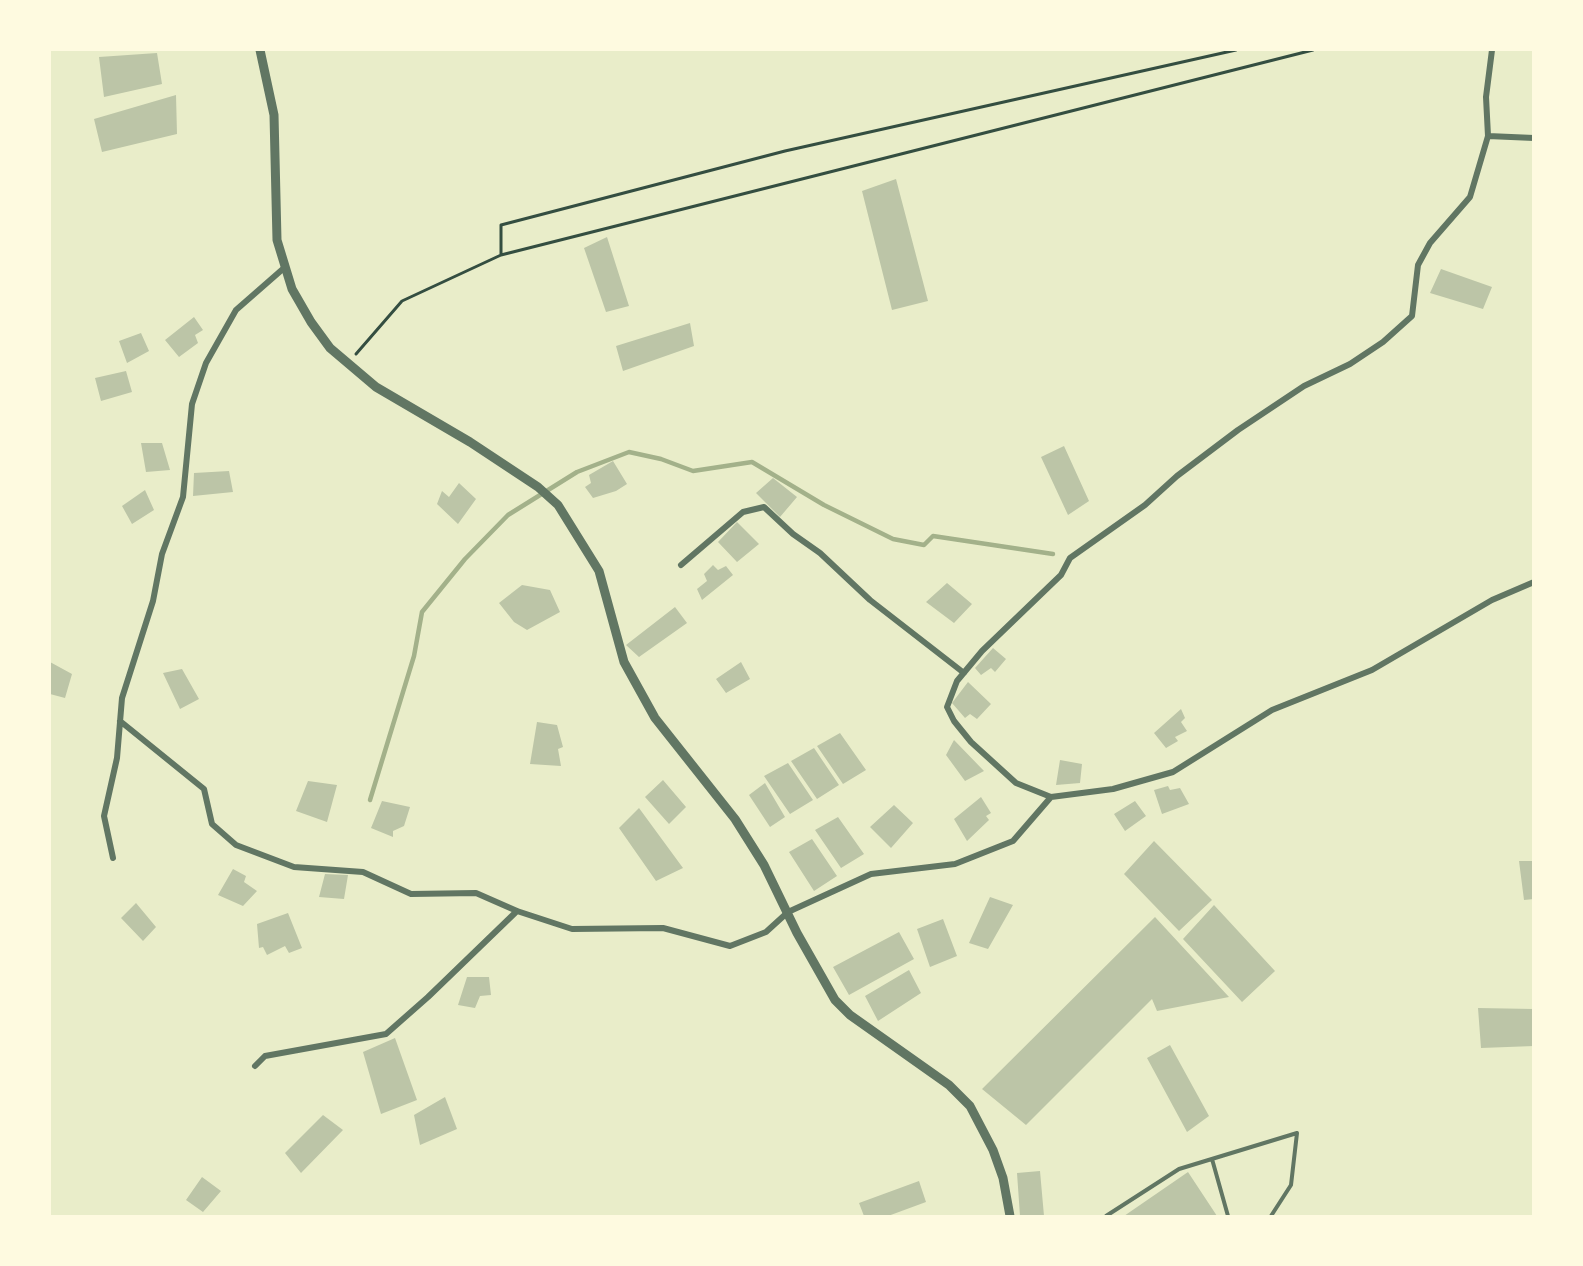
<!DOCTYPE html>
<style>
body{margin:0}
#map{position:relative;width:1583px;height:1266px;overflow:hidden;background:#e9edc9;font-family:Mulish,sans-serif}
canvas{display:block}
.frame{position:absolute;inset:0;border:51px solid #fefae0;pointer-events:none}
</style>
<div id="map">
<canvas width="1583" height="1266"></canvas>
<div class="frame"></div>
</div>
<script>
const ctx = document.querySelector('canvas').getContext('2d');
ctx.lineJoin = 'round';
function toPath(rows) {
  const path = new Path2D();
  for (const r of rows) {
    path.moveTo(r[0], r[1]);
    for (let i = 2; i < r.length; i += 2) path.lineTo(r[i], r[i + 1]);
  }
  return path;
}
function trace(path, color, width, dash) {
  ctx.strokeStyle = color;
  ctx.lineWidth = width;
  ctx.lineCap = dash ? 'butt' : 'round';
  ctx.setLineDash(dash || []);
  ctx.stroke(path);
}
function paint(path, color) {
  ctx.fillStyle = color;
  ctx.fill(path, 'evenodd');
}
trace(toPath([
 [370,800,414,656,422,612,465,559,508,515,577,472,629,452,661,459,693,471,752,462,824,505,893,539,924,545,933,536,1053,554]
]), '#a3b18a', 4.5);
paint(toPath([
 [157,53,162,84,104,97,99,57],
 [176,95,177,134,102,152,94,119],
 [896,179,928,301,892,310,862,191],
 [607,237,629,306,606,312,584,248],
 [1441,269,1492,287,1483,309,1430,293],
 [194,317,203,330,195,335,198,343,179,357,165,340],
 [690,323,694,346,623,371,616,346],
 [141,333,149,351,127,363,119,341],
 [126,371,132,392,101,401,95,378],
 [141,443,162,443,170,470,146,472],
 [1064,446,1089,501,1068,515,1041,457],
 [613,461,627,484,616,491,593,498,585,487,591,483,589,475],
 [229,471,233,492,193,496,194,473],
 [773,478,797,497,780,517,756,493],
 [459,483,476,499,458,524,437,504,442,491,449,497],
 [145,490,154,510,132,524,122,506],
 [737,522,759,544,737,562,718,542],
 [713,565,718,570,726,566,733,575,702,600,697,589,707,581,704,574],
 [947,583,972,604,954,623,926,602],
 [522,585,550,590,560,612,527,630,514,622,499,603],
 [675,607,687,623,639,657,626,645],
 [993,648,1006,659,995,672,991,668,981,675,975,668],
 [50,662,72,674,65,698,50,694],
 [741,662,750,679,726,693,716,679],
 [182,669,199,699,180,709,163,673],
 [968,682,991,704,977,719,970,714,965,718,952,703],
 [1181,709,1185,718,1181,722,1187,731,1175,737,1178,741,1166,748,1154,733],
 [537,722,557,725,563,747,558,749,561,766,530,764],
 [840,733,866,770,843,784,817,746],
 [954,740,984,771,965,781,946,755],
 [814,748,839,785,817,799,791,761],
 [1060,760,1082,764,1080,783,1056,785],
 [788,763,813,800,790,814,764,776],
 [663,780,686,807,669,824,645,797],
 [308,781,337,785,327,822,296,811],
 [765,783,785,817,770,827,749,795],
 [1168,786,1170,790,1180,788,1189,804,1162,814,1154,790],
 [981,797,991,813,986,816,989,820,967,841,954,819],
 [382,801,410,807,404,826,393,831,393,837,371,828],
 [1135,801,1146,816,1125,831,1114,814],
 [894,805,913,823,891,848,870,827],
 [639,808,683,868,656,881,619,828],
 [838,817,864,854,841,868,815,830],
 [812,839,837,876,814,891,789,852],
 [1154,841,1212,900,1179,931,1124,874],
 [1519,861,1534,861,1534,899,1524,900],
 [233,869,246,876,244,882,257,891,243,906,218,895],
 [325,874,348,875,344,899,319,897],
 [990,897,1013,905,988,949,969,943],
 [136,903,156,927,143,941,121,918],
 [1214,905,1275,971,1242,1002,1183,939],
 [288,913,302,948,289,953,285,946,267,955,263,947,259,948,257,924],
 [1155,917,1229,997,1157,1011,1152,999,1026,1125,982,1089],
 [943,919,957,956,930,967,917,929],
 [899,932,914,959,849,995,833,967],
 [909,970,921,993,878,1021,865,996],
 [467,977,489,977,491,995,480,996,475,1008,458,1005],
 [1478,1008,1534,1009,1534,1046,1481,1048],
 [395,1038,417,1100,381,1114,363,1052],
 [1170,1045,1209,1116,1187,1132,1147,1058],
 [445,1097,457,1129,420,1145,414,1115],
 [323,1115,343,1130,301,1173,285,1153],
 [1040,1171,1044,1216,1020,1216,1017,1173],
 [1188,1172,1217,1216,1124,1216],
 [202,1177,221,1191,203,1212,186,1200],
 [919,1181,926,1202,888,1216,864,1216,859,1203]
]), '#bcc5a7');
trace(toPath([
 [501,255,501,225,785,151,1236,50],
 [356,354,402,301,501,255,1313,50]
]), '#344e41', 3);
trace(toPath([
 [1212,1159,1228,1216],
 [1106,1216,1179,1169,1297,1133,1291,1185,1271,1216]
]), '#617663', 4);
trace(toPath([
 [1492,50,1486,97,1488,136,1534,138],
 [681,565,743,512,764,507,793,534,820,553,870,600,964,673],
 [120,721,204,789,212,824,236,845,294,867,363,872,411,894,476,893,517,911,572,929,663,928,730,946,766,932,788,912,871,874,955,864,1013,841,1051,797,1113,789,1173,772,1272,710,1372,670,1492,600,1534,582],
 [1051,797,1016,783,971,742,954,721,947,707,957,681,982,651,1061,575,1070,558,1145,505,1177,476,1238,430,1304,386,1350,364,1383,342,1412,316,1418,265,1430,243,1470,197,1488,136],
 [113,858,104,816,117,758,122,698,153,601,162,554,183,497,192,404,206,363,236,310,284,268],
 [255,1066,265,1056,386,1034,428,997,517,911]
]), '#617663', 6);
trace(toPath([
 [260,50,274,115,277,240,292,289,311,322,330,348,376,387,470,442,538,487,558,505,599,571,624,662,655,718,735,819,764,865,797,933,835,1000,850,1015,949,1085,970,1106,993,1150,1003,1178,1010,1216]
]), '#617663', 9);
</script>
